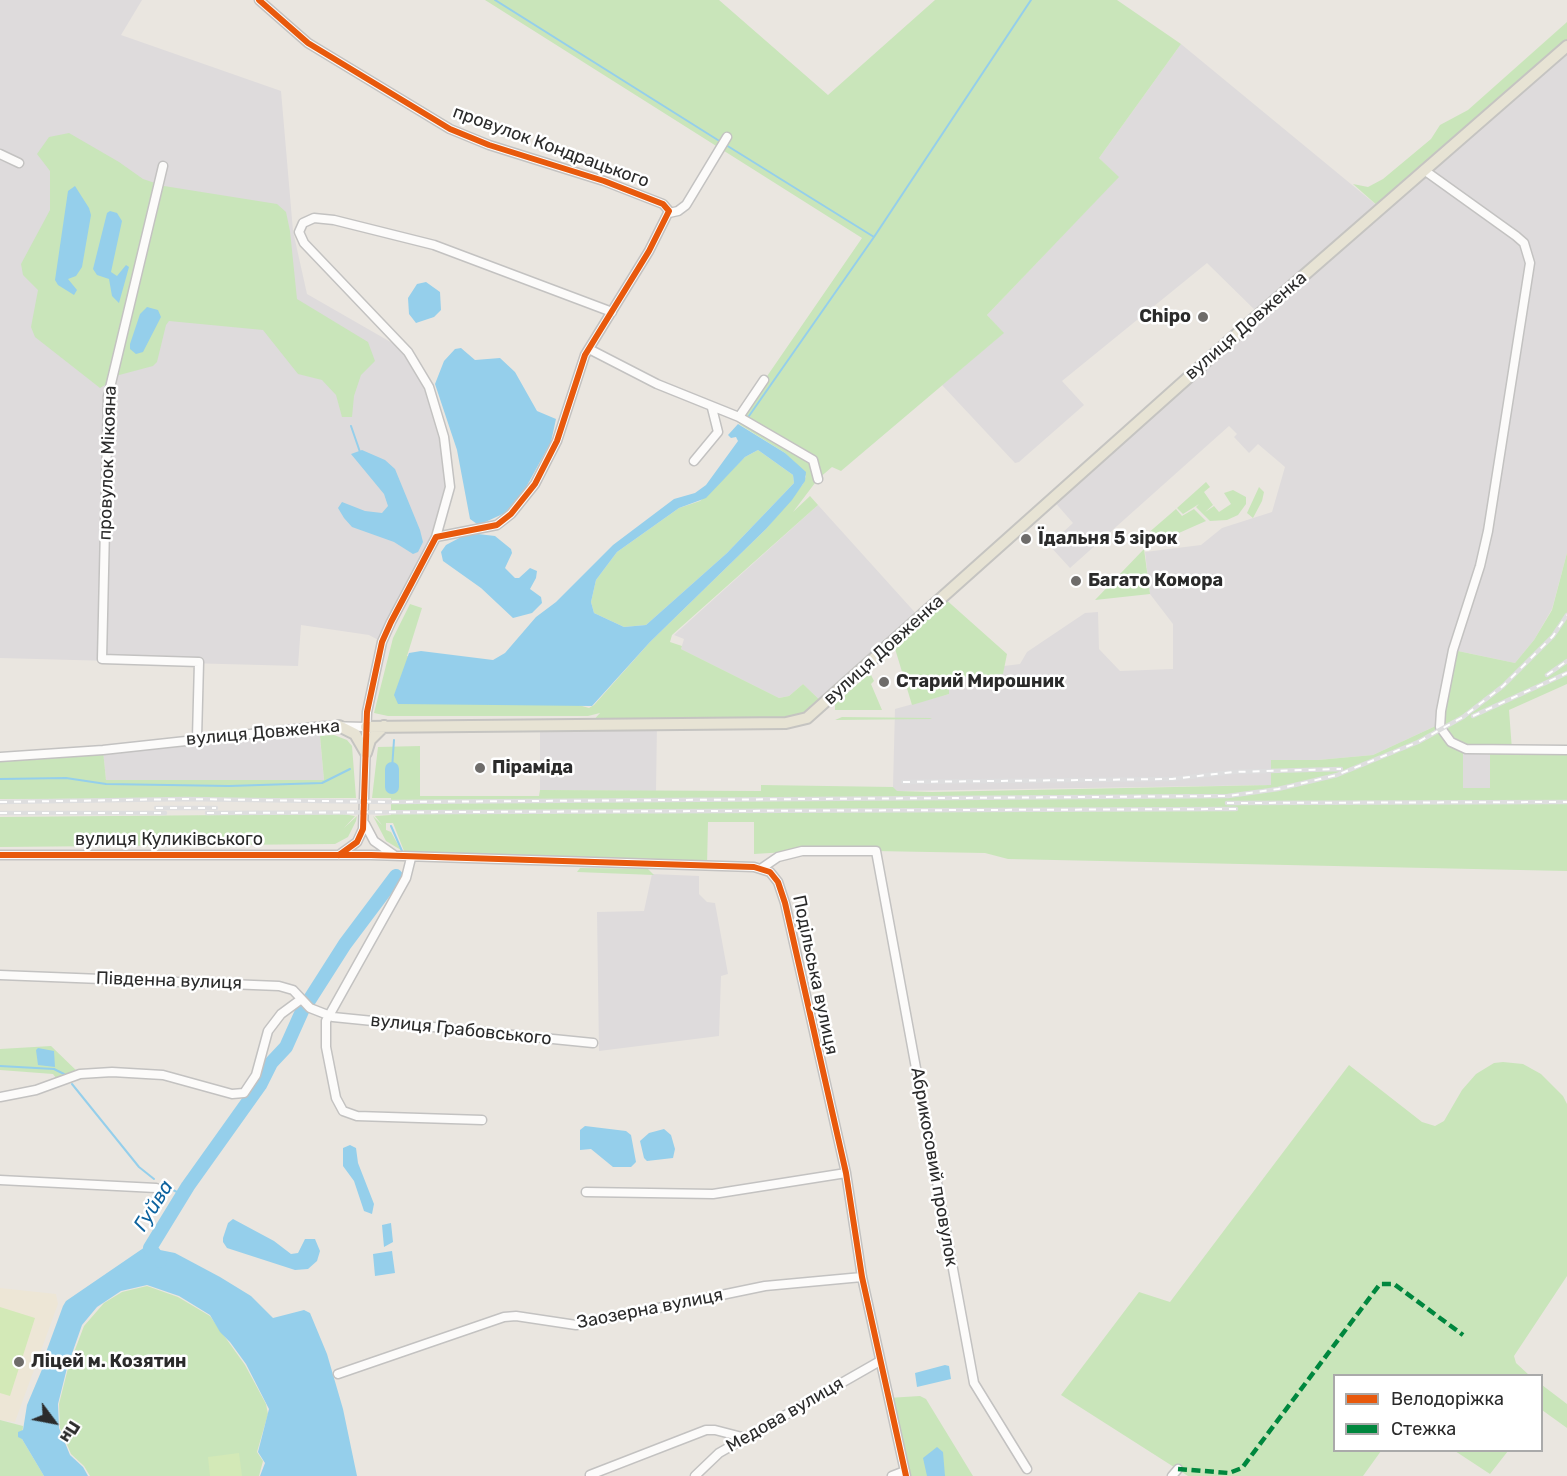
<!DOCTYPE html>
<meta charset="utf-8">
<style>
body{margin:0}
#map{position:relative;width:1567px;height:1476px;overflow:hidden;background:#eae6e0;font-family:Rubik,sans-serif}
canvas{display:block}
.legend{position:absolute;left:1333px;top:1374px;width:210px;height:78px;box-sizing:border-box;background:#fff;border:2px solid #aaa;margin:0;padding:8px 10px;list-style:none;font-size:18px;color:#2b2b2b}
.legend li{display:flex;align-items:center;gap:12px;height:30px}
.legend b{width:30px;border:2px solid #aaa}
.north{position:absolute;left:24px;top:1392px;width:60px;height:60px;-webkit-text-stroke:4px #fff;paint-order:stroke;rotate:122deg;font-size:16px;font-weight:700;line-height:24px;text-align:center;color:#2b2b2b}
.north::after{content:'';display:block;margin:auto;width:21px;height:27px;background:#2b2b2b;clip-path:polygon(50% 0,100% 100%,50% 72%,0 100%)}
</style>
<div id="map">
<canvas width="1567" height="1476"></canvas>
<ul class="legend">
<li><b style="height:8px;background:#e8590c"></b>Велодоріжка</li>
<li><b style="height:8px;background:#00873e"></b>Стежка</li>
</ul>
<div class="north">Пн</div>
</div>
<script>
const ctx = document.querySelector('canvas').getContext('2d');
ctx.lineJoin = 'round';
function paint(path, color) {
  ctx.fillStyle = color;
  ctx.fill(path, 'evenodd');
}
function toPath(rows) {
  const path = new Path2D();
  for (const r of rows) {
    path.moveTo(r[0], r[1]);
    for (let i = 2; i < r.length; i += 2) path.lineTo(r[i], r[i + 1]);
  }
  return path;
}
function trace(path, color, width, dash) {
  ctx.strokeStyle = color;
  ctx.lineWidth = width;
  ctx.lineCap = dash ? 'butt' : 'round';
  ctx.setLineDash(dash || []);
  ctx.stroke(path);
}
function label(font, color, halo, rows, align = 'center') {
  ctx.font = font + ' Rubik,sans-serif';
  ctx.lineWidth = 5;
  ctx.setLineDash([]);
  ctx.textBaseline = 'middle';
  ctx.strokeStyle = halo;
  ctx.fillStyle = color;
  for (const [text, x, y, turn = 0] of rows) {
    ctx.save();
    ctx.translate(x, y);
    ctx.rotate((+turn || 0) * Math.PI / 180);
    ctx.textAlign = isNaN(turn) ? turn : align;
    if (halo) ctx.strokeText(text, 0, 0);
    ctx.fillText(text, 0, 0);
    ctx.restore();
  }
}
paint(toPath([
 [0,0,142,0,121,35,281,91,293,231,307,294,408,352,423,375,449,469,446,507,382,642,369,635,301,625,298,666,0,658],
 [1181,44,1380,208,1567,46,1567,553,1552,609,1534,640,1515,663,1453,650,1440,724,1373,755,1318,760,1271,760,1271,785,896,791,893,787,895,709,949,694,949,678,1003,674,1004,666,1020,664,1027,652,1085,613,1098,612,1099,649,1120,671,1173,669,1173,624,1150,594,1145,552,1201,545,1222,528,1272,512,1285,467,1258,444,1249,453,1234,437,1237,434,1229,426,1070,568,1049,545,1073,523,1052,499,1259,314,1207,263,1062,381,1084,405,1019,462,1015,463,942,385,1003,333,987,315,1118,177,1099,158],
 [818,505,920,618,824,704,803,684,789,696,779,698,681,649,684,639,674,635],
 [540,723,657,723,656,791,540,790],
 [319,727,324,780,106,780,103,750],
 [1463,748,1490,750,1491,788,1463,789],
 [652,874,699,876,699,894,707,902,715,903,728,974,721,976,719,1036,599,1051,597,912,644,911]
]), '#dedbdc');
paint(toPath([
 [0,1288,56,1294,58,1304,15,1422,0,1420]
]), '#ede6d6');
paint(toPath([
 [485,0,719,0,828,95,935,0,1117,0,1181,44,1099,158,1119,177,987,315,1004,333,841,471,832,467,818,479,793,512,810,496,818,505,672,635,670,642,682,646,681,649,779,698,789,696,803,684,824,704,807,718,591,723,600,713,588,716,388,716,374,713,393,638,410,604,422,608,407,656,589,708,594,705,650,642,766,529,803,484,806,476,785,453,739,424,739,417,862,238],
 [1567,22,1567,46,1380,208,1353,184,1368,187,1383,179,1431,139,1440,125,1468,110],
 [69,133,119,162,143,179,164,186,277,204,286,212,290,231,297,299,368,342,375,361,361,375,354,396,352,417,342,417,336,395,322,380,298,374,263,330,169,321,166,325,157,362,153,366,108,378,105,385,100,388,35,337,31,327,38,290,23,275,21,264,50,210,50,171,37,154,49,137],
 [758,450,793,475,794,483,727,553,646,625,624,627,594,613,591,602,596,580,617,552,679,508,700,501,745,457],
 [1206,482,1210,487,1204,492,1213,505,1205,512,1214,506,1219,512,1231,504,1224,493,1233,490,1246,497,1246,504,1238,515,1227,520,1210,521,1196,507,1199,504,1183,514,1177,508],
 [1259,487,1264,492,1262,501,1253,518,1247,513],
 [1176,509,1182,516,1194,509,1206,521,1172,536,1143,544,1139,541],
 [1144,549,1150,594,1095,600],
 [1567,553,1567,684,1509,710,1512,750,1567,750,1567,871,1008,859,985,853,819,850,754,854,754,822,708,822,707,866,411,858,404,851,393,823,386,823,386,830,391,832,401,850,386,841,373,816,382,825,375,816,391,815,391,798,372,798,378,747,420,746,420,796,539,796,540,790,761,791,761,785,893,787,897,791,932,792,1271,785,1271,760,1318,760,1373,755,1440,724,1453,650,1515,663,1534,640,1552,610],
 [1463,748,1490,750,1490,788,1463,788],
 [943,597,1007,654,1003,674,949,678,949,694,912,705,893,642],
 [870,673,874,681,871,684,882,710,835,710,835,704],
 [842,717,930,718,932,719,835,720],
 [334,735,347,740,352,746,356,798,0,799,0,757,103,750,106,780,324,780,320,736],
 [343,814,355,816,344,828,357,816,356,821,348,837,335,844,0,847,0,817],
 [580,868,648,869,654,875,577,872],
 [51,1046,80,1074,59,1082,53,1074,0,1070,0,1049],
 [1503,1062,1523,1064,1541,1074,1563,1096,1567,1104,1567,1276,1514,1356,1516,1363,1529,1375,1334,1376,1334,1450,1381,1451,1363,1476,1188,1476,1061,1395,1139,1292,1170,1302,1349,1065,1422,1122,1435,1126,1444,1121,1462,1090,1476,1074,1494,1063],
 [147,1286,178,1297,210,1316,245,1365,266,1404,268,1414,257,1452,263,1461,259,1476,90,1476,84,1466,71,1454,60,1428,59,1404,68,1368,84,1326,104,1303,122,1292],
 [1542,1385,1567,1404,1567,1428,1542,1410],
 [920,1396,926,1399,973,1476,906,1476,888,1398],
 [0,1420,23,1426,22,1439,44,1476,0,1476],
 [1455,1451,1508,1451,1490,1474]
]), '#c9e5ba');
paint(toPath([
 [0,1307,35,1318,10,1396,0,1393],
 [239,1453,242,1476,210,1476,208,1457]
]), '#d3e9b7');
paint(toPath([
 [75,186,89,208,91,215,82,267,76,276,68,279,77,290,74,295,58,285,55,280,68,191],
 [110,211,117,213,122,221,111,272,117,276,126,265,129,267,119,303,112,296,109,279,97,275,93,269,107,213],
 [426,282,440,292,441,310,434,317,416,323,409,314,408,298,417,284],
 [147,307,158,310,161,317,143,352,136,354,130,349,130,344,140,314],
 [461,348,475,360,500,358,515,372,537,411,556,419,551,442,524,491,505,513,483,523,477,524,470,519,457,450,435,384,444,361,455,349],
 [738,424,785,453,806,472,805,481,792,500,766,529,650,642,592,706,398,704,394,695,409,653,421,651,493,660,505,653,536,617,556,602,613,545,674,499,695,493,706,485,738,441,736,437,731,438,728,435],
 [758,450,793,475,794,483,727,553,646,625,624,627,594,613,591,602,596,580,617,552,679,508,706,498,745,457],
 [362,450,385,460,395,469,420,530,423,542,418,552,413,554,394,542,352,527,344,518,338,508,342,502,365,511,382,513,388,506,384,494,351,454],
 [478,534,495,536,511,549,512,553,505,568,515,578,519,578,530,568,537,571,536,578,530,589,541,597,542,603,532,613,513,618,481,588,443,561,441,552,446,545,463,536],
 [38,1048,54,1051,55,1067,38,1065,36,1050],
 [585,1126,626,1131,631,1135,636,1162,631,1167,613,1167,591,1149,580,1150,580,1130],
 [664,1129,671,1135,675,1149,673,1158,647,1161,644,1158,640,1141,649,1133],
 [350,1145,356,1148,358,1163,374,1204,372,1214,364,1211,354,1181,343,1166,343,1148],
 [233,1219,274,1241,291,1254,298,1253,305,1239,315,1239,320,1251,317,1261,308,1269,295,1270,227,1248,223,1242,223,1238,228,1223],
 [391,1223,393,1242,384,1247,382,1225],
 [145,1247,175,1253,220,1277,251,1296,273,1318,304,1310,310,1313,327,1354,343,1409,357,1476,260,1476,265,1463,258,1452,269,1409,246,1364,230,1342,220,1332,210,1315,179,1296,147,1285,121,1291,97,1307,82,1325,67,1368,58,1404,59,1428,70,1455,83,1467,88,1476,44,1476,22,1439,18,1437,18,1432,23,1430,27,1405,46,1360,45,1355,63,1306,66,1301],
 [392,1251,395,1273,375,1276,373,1254],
 [945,1365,949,1366,951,1379,917,1387,915,1373],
 [937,1447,943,1452,945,1476,927,1476,923,1458]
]), '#95cfeb');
trace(toPath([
 [495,0,721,142],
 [726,145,874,237],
 [749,416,874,237,1031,0],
 [351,426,360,452],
 [392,769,394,740],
 [0,779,66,778,106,784,229,786,322,783,350,769],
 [391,826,402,851],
 [0,1066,54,1069,64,1074],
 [72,1084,139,1167,154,1179],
 [161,1184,183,1195]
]), '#95cfeb', 2);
trace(toPath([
 [392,787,392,769],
 [308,1002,345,944,396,876],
 [160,1261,150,1248,188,1186,260,1085,271,1063,286,1047,303,1009]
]), '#95cfeb', 14);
const minor = toPath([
 [259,0,308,43,450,129,489,145,604,181,663,204,669,211,649,251,585,355,557,441,535,484,511,514,497,525,436,537,391,622,382,642,367,712,363,829,357,842,339,855],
 [0,154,19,163],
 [163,166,108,396,102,659,199,662,197,738],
 [1424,170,1516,236,1524,243,1530,263,1488,531,1480,566,1453,650,1441,711,1440,727,1451,742,1466,749,1567,750],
 [669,213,678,211,686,205,727,137],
 [589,349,657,384,739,417,813,460,818,479],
 [739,417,764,380],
 [694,461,718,432,712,408],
 [436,537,450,487,444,437,429,387,408,352,304,243,299,232,303,223,314,218,334,220,434,245,612,312],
 [0,757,103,750,324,726,366,727],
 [365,824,374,841,394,855],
 [0,855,371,855,754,867,770,872,778,882,785,903,846,1173,862,1277,906,1476],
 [411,858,406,878,326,1021,326,1047,336,1098,343,1111,357,1116,482,1120],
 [762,868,778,857,802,851,876,851,974,1383,1027,1469],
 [0,975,279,986,293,990,310,1008,333,1017,593,1043],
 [0,1097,36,1090,80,1074,112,1072,163,1075,232,1094,244,1093,256,1075,268,1031,281,1014,300,1000],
 [0,1180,156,1188],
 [586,1192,713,1194,846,1173],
 [338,1374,504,1317,516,1316,576,1325,765,1286,862,1277],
 [590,1475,706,1430,715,1430,746,1438],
 [695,1476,719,1453,880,1361],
 [892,1476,905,1471],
 [1172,1476,1178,1469]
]);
const major = toPath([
 [339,726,355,734,366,753],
 [366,727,786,723,807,718,1247,325,1567,46],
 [366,753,370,740,384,726]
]);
trace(minor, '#c3c2c1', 11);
trace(major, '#c5c4c1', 14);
trace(minor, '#fcfbfa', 8);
trace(major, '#e7e3d4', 10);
const rail = toPath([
 [1547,675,1567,661],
 [1473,716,1567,673],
 [903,782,1172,779,1233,772,1341,769],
 [0,802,185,799,391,802,1228,796,1278,789,1337,775,1418,742,1463,717,1503,686,1553,636,1567,615],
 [1227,803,1567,802],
 [156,808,216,808],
 [0,813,165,813],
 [207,813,1236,809]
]);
trace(rail, '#dededf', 4.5);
trace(rail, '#fff', 2, [7]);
trace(toPath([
 [1178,1469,1229,1473,1242,1468,1380,1284,1394,1284,1463,1335]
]), '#00873e', 4.5, [9, 4.5]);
trace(toPath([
 [259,0,308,43,450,129,489,145,604,181,663,204,669,211,649,251,585,355,557,441,535,484,511,514,497,525,436,537,391,622,382,642,367,712,363,829,357,842,339,855],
 [0,855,371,855,754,867,770,872,778,882,785,903,846,1173,862,1277,906,1476]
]), '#e8590c', 6);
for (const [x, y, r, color] of [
 [1203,317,6,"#6e6c6a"],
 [1026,539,6,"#6e6c6a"],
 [1076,581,6,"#6e6c6a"],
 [884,682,6,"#6e6c6a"],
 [480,768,6,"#6e6c6a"],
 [19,1362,6,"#6e6c6a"]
]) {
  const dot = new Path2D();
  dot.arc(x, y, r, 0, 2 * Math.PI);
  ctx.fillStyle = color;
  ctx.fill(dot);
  trace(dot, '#fff', 2);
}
label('18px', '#2b2b2b', '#fff', [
 ["провулок Кондрацького",551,147,20],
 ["вулиця Довженка",1246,326,-41],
 ["провулок Мікояна",108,463,-88],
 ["вулиця Довженка",884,650,-42],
 ["вулиця Довженка",263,733,-5],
 ["вулиця Куликівського",169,840],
 ["Подільська вулиця",815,975,78],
 ["Південна вулиця",169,981,2],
 ["вулиця Грабовського",461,1030,6],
 ["Абрикосовий провулок",934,1167,80],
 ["Заозерна вулиця",650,1309,-11],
 ["Медова вулиця",785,1415,-30]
]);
label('bold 18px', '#2b2b2b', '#fff', [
 ["Chipo",1191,317,"right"],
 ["Їдальня 5 зірок",1038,539],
 ["Багато Комора",1088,581],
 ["Старий Мирошник",896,682],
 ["Піраміда",492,768],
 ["Ліцей м. Козятин",31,1362]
], 'left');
label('italic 20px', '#0c629e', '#fff', [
 ["Гуйва",154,1206,-58]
]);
</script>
